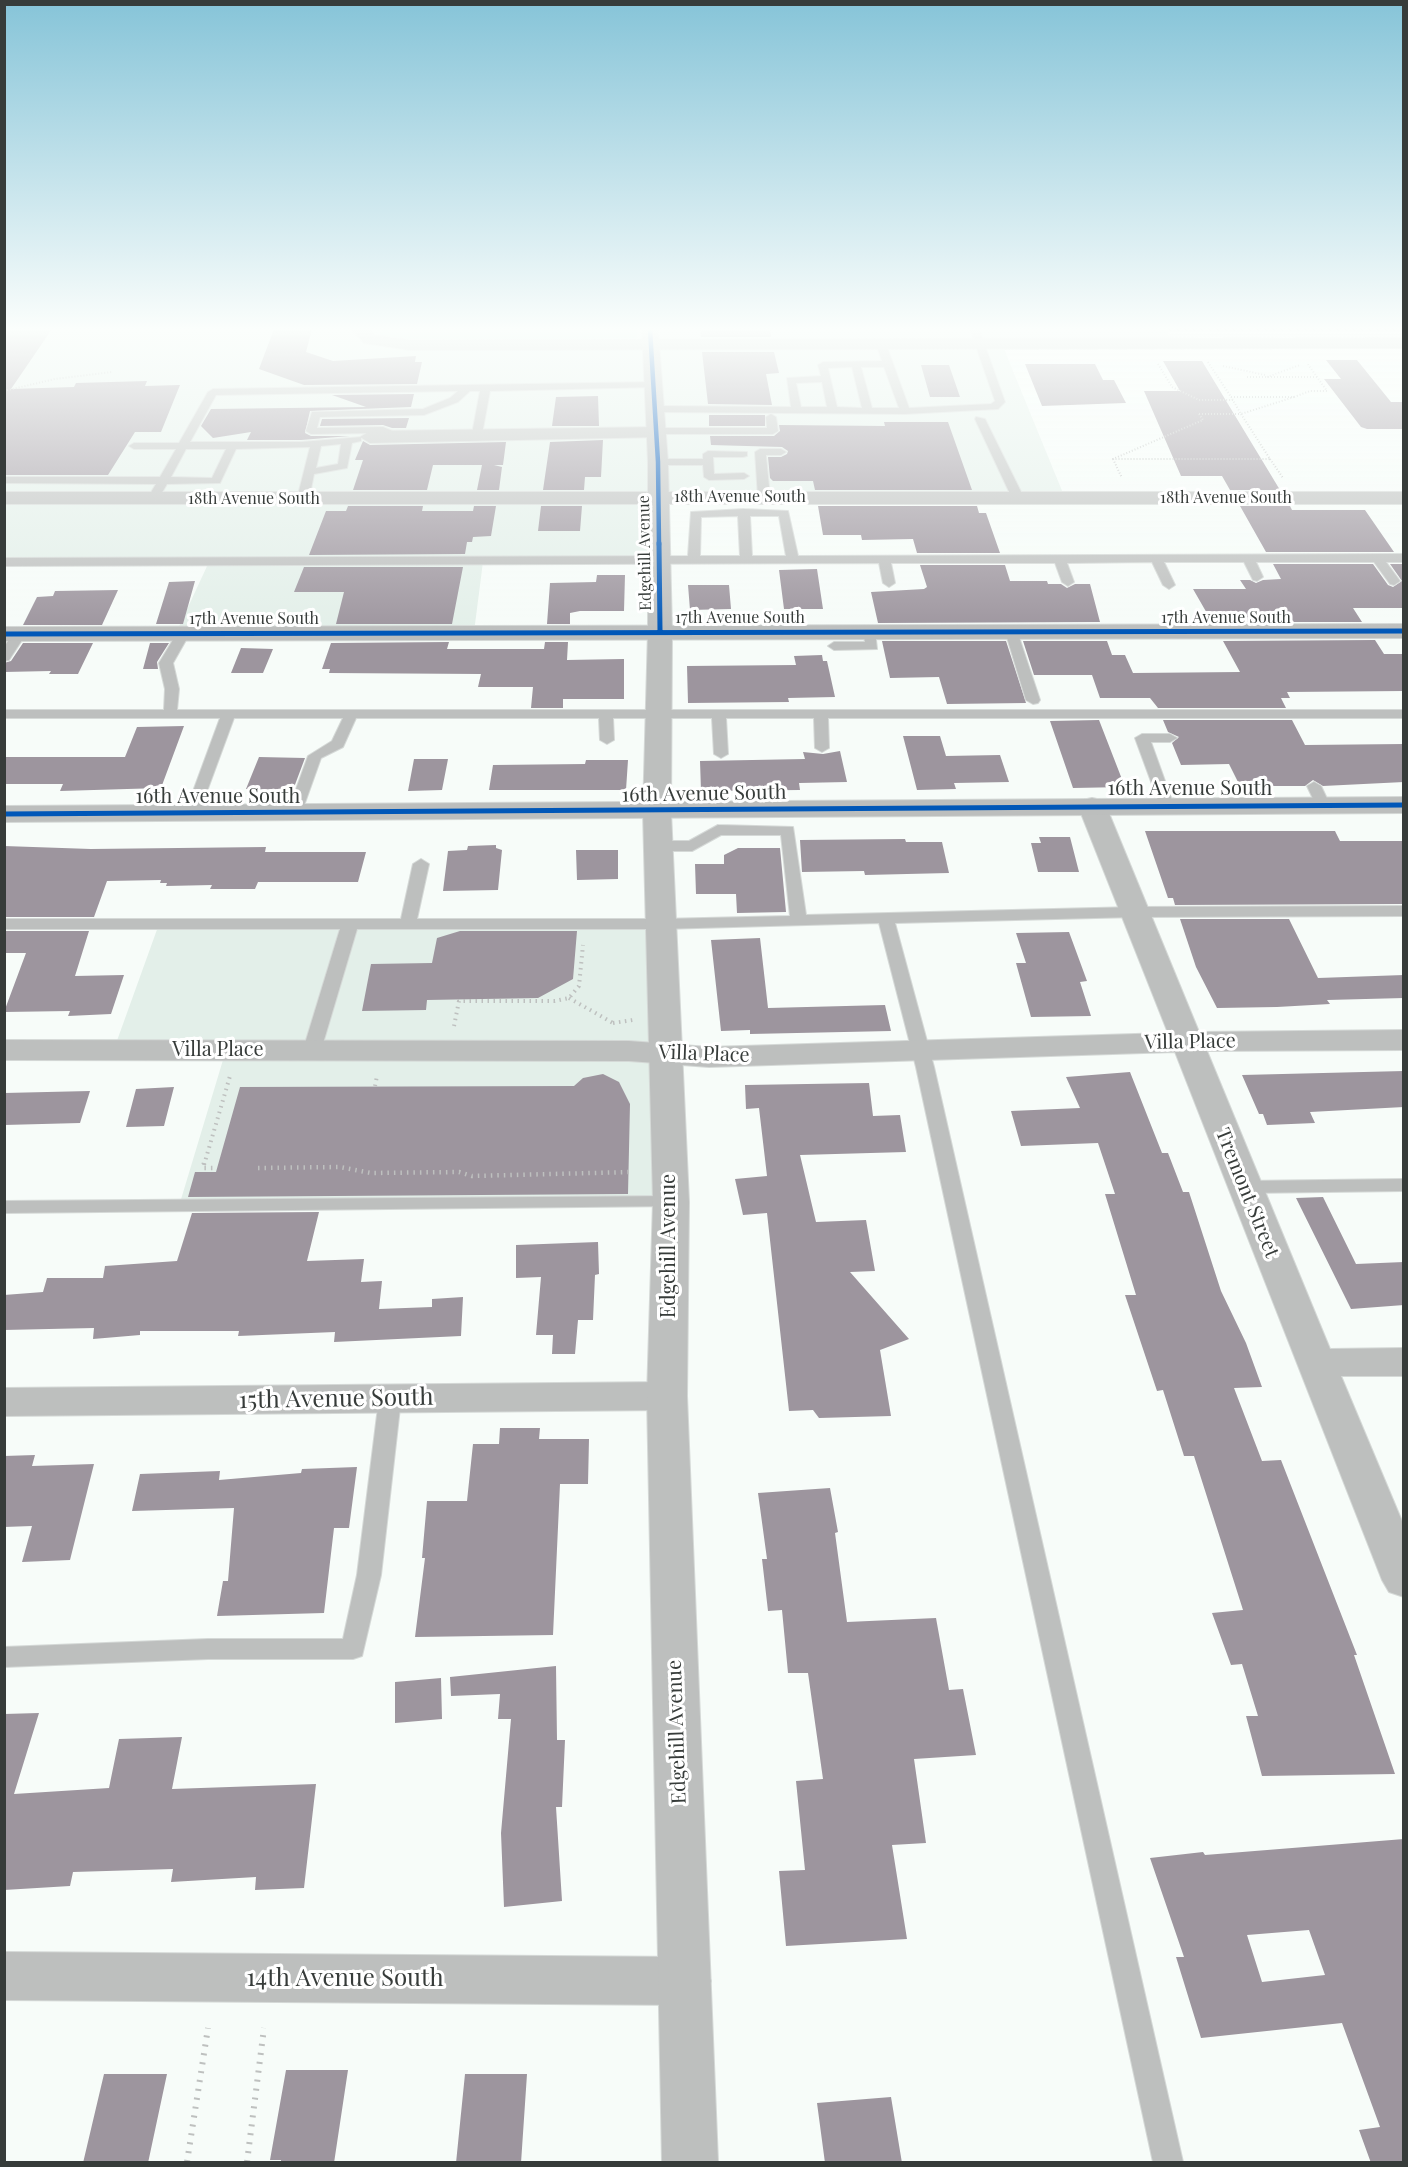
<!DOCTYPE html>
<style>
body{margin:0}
#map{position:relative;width:1408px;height:2167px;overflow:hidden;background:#f7fcf9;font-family:"Playfair Display",serif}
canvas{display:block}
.frame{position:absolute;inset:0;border:6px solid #373c3a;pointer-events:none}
</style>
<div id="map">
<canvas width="1408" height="2167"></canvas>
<div class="frame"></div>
</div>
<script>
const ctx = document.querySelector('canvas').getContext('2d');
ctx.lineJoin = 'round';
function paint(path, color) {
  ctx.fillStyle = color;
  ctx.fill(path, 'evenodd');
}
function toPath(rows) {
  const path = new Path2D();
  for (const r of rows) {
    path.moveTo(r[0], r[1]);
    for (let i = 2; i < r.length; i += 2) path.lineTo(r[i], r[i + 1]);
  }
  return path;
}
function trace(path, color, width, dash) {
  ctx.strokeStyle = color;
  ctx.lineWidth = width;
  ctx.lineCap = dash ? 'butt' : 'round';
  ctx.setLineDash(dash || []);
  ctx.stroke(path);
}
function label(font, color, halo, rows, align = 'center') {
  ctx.font = font + ' "Playfair Display",serif';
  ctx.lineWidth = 6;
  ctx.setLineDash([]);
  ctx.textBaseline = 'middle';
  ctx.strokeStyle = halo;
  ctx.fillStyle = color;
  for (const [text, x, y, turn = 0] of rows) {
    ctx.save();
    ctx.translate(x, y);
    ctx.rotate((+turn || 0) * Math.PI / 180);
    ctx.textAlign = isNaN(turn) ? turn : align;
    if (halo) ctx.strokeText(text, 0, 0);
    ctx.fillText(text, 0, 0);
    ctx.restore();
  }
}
paint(toPath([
 [4,329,1165,329,1175,343,1002,344,1065,498,658,498,664,562,483,562,474,632,176,633,208,564,5,565],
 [159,924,661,924,671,1202,179,1206,226,1050,114,1049]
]), '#e3efe9');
paint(toPath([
 [381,329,637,329,637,338,394,340,379,337]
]), '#c4efdc');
paint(toPath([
 [4,329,52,329,11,389,74,387,76,383,147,381,145,386,180,385,161,432,135,432,108,475,4,475],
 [274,329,312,329,306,352,333,361,416,356,415,362,422,362,417,384,304,385,259,369],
 [700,329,770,329,771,337,701,337],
 [702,352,774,352,779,373,766,374,772,405,708,404],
 [1326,360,1357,360,1391,402,1404,402,1404,429,1367,429,1361,427,1324,379,1341,379],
 [1163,361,1202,361,1280,490,1230,490,1222,476,1181,476,1144,391,1180,391],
 [1025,364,1095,364,1103,380,1114,380,1126,403,1042,406],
 [921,365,949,365,960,397,930,397],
 [414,394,411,407,310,411,305,433,311,436,350,436,301,440,247,440,251,432,213,438,201,426,211,409,366,407,332,395],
 [598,396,599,426,552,426,556,397],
 [709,415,765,415,765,426,709,426],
 [409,418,406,428,392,428,383,425,320,426,322,419],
 [884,422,948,422,972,490,815,490,813,481,773,481,770,478,768,457,781,457,787,454,788,451,782,447,711,445,710,436,774,436,780,431,779,425,885,426],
 [603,440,601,477,585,477,584,490,543,490,550,442],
 [363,441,370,445,506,442,503,465,494,465,502,467,499,490,477,490,482,465,433,465,427,490,353,490,363,460,355,460],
 [348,506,423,506,422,511,473,511,474,506,496,506,491,536,473,537,472,542,467,542,465,554,309,555,326,511,346,511],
 [541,506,582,506,580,531,538,531],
 [818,506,977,506,979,513,986,513,1000,553,917,553,913,539,862,540,861,535,823,535],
 [1240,506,1290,506,1292,510,1365,510,1394,552,1266,552],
 [1273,564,1373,564,1388,585,1393,587,1402,581,1390,564,1403,564,1404,608,1353,608,1362,622,1212,622,1193,589,1246,589,1240,580,1250,580,1256,583,1263,580,1281,579],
 [920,565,1005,565,1010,581,1047,581,1048,584,1061,584,1067,588,1075,584,1090,584,1100,622,878,623,871,592,924,589,927,587],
 [304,567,463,567,452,624,336,624,344,592,294,592],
 [817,569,823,609,784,609,779,570],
 [597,575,625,575,624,611,580,611,570,613,570,624,547,624,550,583,596,582],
 [195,581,183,624,156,624,169,582],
 [688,585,729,585,731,609,690,610],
 [118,590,102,625,23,625,37,597,53,596,55,591],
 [1375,640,1384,654,1404,654,1404,691,1287,692,1290,698,1281,698,1286,708,1158,708,1150,698,1100,698,1092,675,1034,675,1023,641,1107,641,1112,655,1125,655,1133,673,1240,672,1223,641],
 [882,641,1006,641,1026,703,947,704,939,677,890,678],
 [449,642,447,649,544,649,545,642,568,642,567,660,624,659,624,699,563,699,563,708,531,708,533,687,478,687,481,674,329,673,330,669,322,669,331,643],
 [23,643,93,643,78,674,49,674,51,671,4,672,4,663,11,661],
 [150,643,169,643,157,662,158,669,143,669],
 [241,648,273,649,263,673,231,673],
 [822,655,823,661,827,661,835,697,788,698,789,702,688,703,687,666,796,665,794,656],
 [1099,720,1125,787,1073,788,1050,721],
 [1163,720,1292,720,1305,745,1404,744,1404,782,1323,786,1313,780,1305,786,1240,786,1229,764,1181,765,1172,743,1179,737,1168,732],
 [184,726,161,788,60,791,63,784,4,784,4,757,125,757,137,727],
 [903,736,940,736,946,756,1000,755,1009,782,954,783,956,789,917,790],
 [840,751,847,782,799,783,800,790,701,791,700,761,805,759,803,752,823,754],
 [259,757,305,758,293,790,246,789],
 [414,759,448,759,442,790,408,791],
 [586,760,628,760,626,790,489,790,493,765,585,764],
 [1145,831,1335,831,1340,841,1404,841,1404,904,1175,905,1173,898,1168,898],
 [1039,837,1070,837,1079,872,1038,872,1031,843,1041,843],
 [905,839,906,842,942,842,949,873,865,875,864,871,802,872,800,840],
 [496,845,496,848,502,850,498,890,443,891,448,851,467,850,468,846],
 [4,846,91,849,266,847,265,852,366,852,358,882,258,882,255,889,210,889,212,885,166,886,167,883,160,883,161,880,107,881,94,917,4,917],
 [738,848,780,848,786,912,737,913,736,894,696,894,695,864,724,864,724,855],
 [576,850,618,850,618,879,577,880],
 [1180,919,1289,919,1318,978,1404,975,1404,998,1327,1000,1330,1004,1277,1007,1217,1008,1196,967],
 [4,931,89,931,75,976,124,975,111,1014,68,1016,70,1011,4,1012,26,953,4,953],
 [460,931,577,931,573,979,538,998,427,1000,426,1010,362,1011,371,964,432,963,437,938],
 [1069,932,1087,981,1080,982,1091,1016,1031,1017,1016,963,1026,963,1016,933],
 [760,938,768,1008,885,1005,891,1031,750,1034,750,1030,721,1031,711,940],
 [1404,1071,1404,1107,1310,1112,1315,1123,1267,1125,1263,1114,1259,1114,1242,1075],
 [1130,1072,1162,1153,1168,1153,1183,1192,1189,1192,1221,1291,1246,1343,1262,1387,1234,1388,1262,1461,1281,1460,1357,1655,1354,1655,1395,1774,1262,1776,1246,1716,1258,1716,1242,1664,1231,1665,1212,1613,1243,1610,1194,1456,1184,1456,1163,1390,1157,1391,1125,1295,1136,1295,1105,1194,1115,1194,1098,1143,1021,1146,1011,1111,1080,1108,1066,1077],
 [603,1074,619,1082,630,1104,628,1194,188,1197,195,1172,216,1172,240,1087,574,1086,583,1078],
 [869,1083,873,1116,900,1115,906,1152,800,1155,816,1222,866,1220,875,1271,850,1272,909,1339,880,1350,891,1416,819,1418,813,1410,789,1411,767,1213,743,1215,735,1179,767,1176,759,1108,746,1109,745,1085],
 [174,1087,164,1126,126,1127,136,1089],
 [90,1091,80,1123,4,1125,4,1093],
 [1323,1197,1356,1264,1404,1262,1404,1305,1351,1309,1296,1198],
 [319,1212,307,1261,364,1259,361,1282,382,1281,379,1309,432,1307,432,1299,463,1297,461,1336,334,1342,335,1332,238,1336,239,1331,140,1331,140,1335,93,1339,94,1328,4,1330,4,1295,43,1292,47,1278,103,1278,105,1266,177,1261,192,1213],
 [598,1242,599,1274,595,1275,593,1320,578,1320,575,1354,552,1354,553,1335,536,1335,541,1277,516,1278,516,1245],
 [500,1428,540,1428,539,1439,589,1439,588,1484,560,1484,553,1635,415,1637,425,1558,422,1558,427,1501,467,1501,473,1444,499,1444],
 [35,1455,32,1466,94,1464,70,1560,22,1562,32,1526,4,1527,4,1456],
 [357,1467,349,1528,334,1528,324,1613,217,1616,223,1581,228,1581,234,1508,132,1511,140,1474,220,1471,219,1480,301,1473,302,1469],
 [830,1488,838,1532,835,1533,847,1622,936,1618,949,1690,963,1689,976,1755,914,1759,926,1843,892,1845,907,1939,786,1946,779,1871,805,1870,796,1781,823,1779,808,1673,788,1673,782,1610,768,1611,762,1559,767,1559,758,1493],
 [556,1666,557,1740,565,1740,562,1807,556,1807,562,1901,504,1907,501,1833,511,1719,498,1719,500,1694,451,1696,450,1677],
 [441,1678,442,1719,395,1723,395,1682],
 [39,1713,14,1794,109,1788,119,1739,182,1737,172,1789,316,1784,304,1888,255,1890,256,1877,171,1882,173,1869,73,1872,70,1886,4,1890,4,1714],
 [1404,1839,1404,2163,1371,2163,1359,2130,1380,2127,1342,2023,1201,2038,1176,1957,1184,1957,1150,1858,1203,1852,1205,1855],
 [1309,1930,1325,1975,1262,1982,1247,1935],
 [286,2070,348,2070,334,2163,281,2163,281,2160,270,2160],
 [104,2074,167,2074,148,2163,83,2163],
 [465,2074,527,2074,521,2163,456,2163],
 [891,2097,902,2163,825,2163,817,2103]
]), '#9d959e');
const service = toPath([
 [970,329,979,329,1005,402,998,409,905,414,656,412,651,409,656,406,791,407,787,378,821,376,818,365,823,362,882,361,876,344,881,341,886,344,909,408,991,404,995,401,970,329],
 [852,367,862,408,837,407,828,368,852,367],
 [861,367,884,367,899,408,872,408,861,367],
 [822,382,827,407,801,407,796,383,822,382],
 [654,382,659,385,657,387,490,391,482,434,477,437,472,434,480,391,470,391,458,402,424,415,320,417,317,428,383,427,395,432,396,434,391,437,381,433,311,434,306,431,312,412,423,409,450,398,458,391,216,395,190,442,301,442,361,437,361,441,352,443,347,468,314,474,309,499,303,502,297,499,310,447,236,449,220,483,167,484,157,501,153,502,147,499,156,484,4,483,4,477,160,477,176,449,134,449,129,446,134,443,179,443,208,392,213,389,654,382],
 [341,444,338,464,316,468,321,446,341,444],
 [186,449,226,449,212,478,171,477,186,449],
 [771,414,776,417,778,431,773,434,657,434,652,431,657,428,767,428,766,417,771,414],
 [976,417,985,419,1024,498,1022,500,1012,498,975,419,976,417],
 [760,449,781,449,786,452,781,455,766,455,770,497,764,500,758,497,755,452,760,449],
 [708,451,747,452,747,456,743,457,713,457,714,474,744,473,749,476,744,479,709,480,704,477,703,465,658,465,653,462,658,459,703,459,703,454,708,451],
 [744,509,788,511,798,556,1404,554,1404,562,1386,562,1400,581,1394,585,1390,584,1374,562,1256,562,1263,577,1257,581,1253,580,1244,562,1164,562,1175,585,1169,589,1163,585,1152,562,1067,563,1074,582,1068,586,1062,582,1055,563,891,563,895,583,889,587,883,583,879,563,4,566,4,558,688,556,691,512,744,509],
 [738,516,740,556,700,556,701,517,738,516],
 [750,516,779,516,786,556,752,556,750,516],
 [869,627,875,631,877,649,834,650,828,646,834,642,865,642,863,631,869,627],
 [1011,627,1017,631,1040,700,1038,703,1033,704,1026,700,1005,631,1011,627],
 [184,629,190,633,173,663,179,689,177,710,1404,710,1404,718,828,718,829,748,822,752,815,748,814,718,726,718,728,754,721,758,714,754,712,718,613,718,614,740,607,744,600,740,599,718,356,718,343,747,321,758,301,814,294,818,287,814,308,756,332,741,343,718,234,718,199,813,192,817,185,813,220,718,4,718,4,710,164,710,165,689,159,663,179,630,184,629],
 [20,630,26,634,9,660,4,661,4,647,15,631,20,630],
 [1142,734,1170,734,1177,738,1170,742,1151,742,1174,806,1172,809,1162,809,1160,806,1135,738,1142,734],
 [1314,782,1321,786,1330,805,1328,808,1323,809,1316,805,1307,786,1314,782],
 [718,825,793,827,806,915,1136,907,1404,906,1404,916,1136,917,895,923,934,1067,1183,2162,1153,2162,916,1067,879,923,661,929,357,929,321,1050,312,1055,303,1050,340,929,4,929,4,919,401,919,413,864,421,859,429,864,417,919,661,919,790,916,781,835,721,835,692,851,658,851,650,846,658,841,689,841,718,825],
 [1404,1179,1404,1191,1245,1193,1238,1191,1235,1187,1238,1183,1245,1181,1404,1179],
 [671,1196,678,1198,681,1202,678,1206,4,1213,4,1201,671,1196],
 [390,1391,398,1394,401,1399,381,1575,362,1656,353,1659,208,1659,4,1667,4,1647,208,1639,343,1639,357,1575,379,1399,382,1394,390,1391]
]);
const minor = toPath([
 [351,329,369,329,375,335,409,340,1404,338,1404,348,409,350,364,343,351,329],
 [657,427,667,433,664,437,370,443,360,437,370,431,657,427],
 [4,492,1404,492,1404,504,4,504,4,492],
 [1092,798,1102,800,1106,806,1199,1032,1404,1030,1404,1050,1207,1051,1330,1349,1404,1348,1404,1376,1341,1376,1404,1526,1404,1597,1389,1592,1382,1580,1175,1052,709,1067,629,1061,4,1060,4,1040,629,1041,709,1047,1168,1033,1078,806,1082,800,1092,798],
 [667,1382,681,1386,687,1396,681,1406,667,1410,4,1416,4,1388,667,1382],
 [4,1952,685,1957,703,1964,711,1981,703,1998,685,2005,4,2000,4,1952]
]);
const tertiary = toPath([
 [642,329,658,329,668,462,672,631,671,812,689,1202,687,1396,718,2162,662,2162,647,1396,653,1202,643,812,648,631,648,462,642,329]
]);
const secondary = toPath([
 [1404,624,1404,638,4,641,4,627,1404,624],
 [1404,797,1404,813,4,822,4,806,1404,797]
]);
trace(service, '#d5d9d7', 2);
trace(minor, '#d5d9d7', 2);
trace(tertiary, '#d5d9d7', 2);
trace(secondary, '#d5d9d7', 2);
trace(toPath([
 [1208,362,1231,397],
 [1158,364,1172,387,1199,400,1233,400],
 [1223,366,1265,375],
 [1247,377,1317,377],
 [1267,377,1300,365],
 [4,391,55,379,112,372],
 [1231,397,1294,397,1241,414,1231,397],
 [1294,397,1310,391,1327,391,1307,363],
 [1199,414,1241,414,1270,459,1113,459,1203,420,1199,414],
 [1113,459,1122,478],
 [1270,459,1283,478]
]), '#bec0bf', 2, [1, 2]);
trace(toPath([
 [569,998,613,1023],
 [613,1023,633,1020],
 [454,1026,459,1001,555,1001,569,998,579,986,583,945],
 [375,1086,377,1076],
 [204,1165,230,1076]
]), '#bec0bf', 4, [1.5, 4.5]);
trace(toPath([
 [204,1163,203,1168,217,1168],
 [258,1168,340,1167,371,1173,459,1172,472,1176,632,1172]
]), '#bec0bf', 4.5, [1.5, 5]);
trace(toPath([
 [187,2162,208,2028],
 [247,2162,264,2028]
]), '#bec0bf', 6, [2, 7]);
paint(service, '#bdbfbe');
paint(minor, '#bdbfbe');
paint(tertiary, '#bdbfbe');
paint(secondary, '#bcbebd');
trace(toPath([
 [650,329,658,462,659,545]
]), '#0057b8', 4.5);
trace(toPath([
 [659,543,660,631],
 [4,634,1404,631],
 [4,814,1404,805]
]), '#0057b8', 5);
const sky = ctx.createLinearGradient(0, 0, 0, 633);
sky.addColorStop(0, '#86c4d8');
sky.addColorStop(0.52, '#fbfefc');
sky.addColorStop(1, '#fbfefc00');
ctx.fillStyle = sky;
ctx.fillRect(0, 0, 1408, 633);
label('16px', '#373c3a', '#fff', [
 ["18th Avenue South",740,497],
 ["18th Avenue South",1226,498],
 ["18th Avenue South",254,499],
 ["Edgehill Avenue",645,553,-91],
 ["17th Avenue South",740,618],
 ["17th Avenue South",1226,618],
 ["17th Avenue South",254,619]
]);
label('20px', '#373c3a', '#fff', [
 ["16th Avenue South",1190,789],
 ["16th Avenue South",704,794,-1],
 ["16th Avenue South",218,797],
 ["Villa Place",1190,1042,-1],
 ["Villa Place",218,1050],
 ["Villa Place",704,1054,2],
 ["Tremont Street",1247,1193,68],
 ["Edgehill Avenue",669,1246,-90],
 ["Edgehill Avenue",677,1732,-92]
]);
label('24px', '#373c3a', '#fff', [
 ["15th Avenue South",336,1399,-1],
 ["14th Avenue South",345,1979]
]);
</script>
